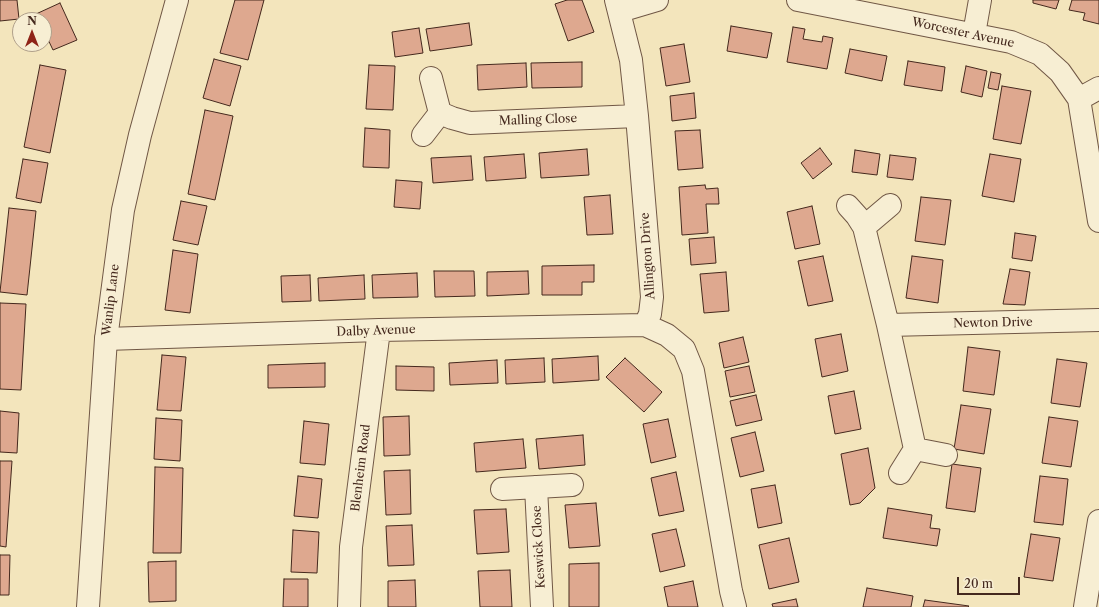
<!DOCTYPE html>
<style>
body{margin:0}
#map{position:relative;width:1099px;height:607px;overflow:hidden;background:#f3e5bc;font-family:"Libre Caslon Text",serif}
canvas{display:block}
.north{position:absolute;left:12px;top:12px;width:40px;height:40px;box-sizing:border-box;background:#f7eed3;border:1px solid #af9f8a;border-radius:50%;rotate:0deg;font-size:11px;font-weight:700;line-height:16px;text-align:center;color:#44281d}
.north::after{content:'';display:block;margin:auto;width:14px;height:18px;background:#8f2418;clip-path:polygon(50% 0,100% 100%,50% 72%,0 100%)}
.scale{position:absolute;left:957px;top:577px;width:63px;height:18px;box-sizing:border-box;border:2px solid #44281d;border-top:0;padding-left:5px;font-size:12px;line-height:14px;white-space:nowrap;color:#44281d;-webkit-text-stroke:3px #f7eed3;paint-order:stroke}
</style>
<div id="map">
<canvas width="1099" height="607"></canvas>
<div class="north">N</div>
<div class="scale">20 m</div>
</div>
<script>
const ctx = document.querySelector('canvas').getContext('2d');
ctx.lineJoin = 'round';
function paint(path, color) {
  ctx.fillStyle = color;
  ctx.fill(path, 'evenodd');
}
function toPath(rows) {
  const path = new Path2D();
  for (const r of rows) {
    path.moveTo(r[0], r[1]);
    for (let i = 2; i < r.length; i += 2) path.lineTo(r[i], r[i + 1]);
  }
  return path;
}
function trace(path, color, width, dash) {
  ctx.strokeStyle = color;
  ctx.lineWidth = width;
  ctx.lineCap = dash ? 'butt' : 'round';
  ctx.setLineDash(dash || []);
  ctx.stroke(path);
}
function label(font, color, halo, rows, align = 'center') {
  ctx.font = font + ' "Libre Caslon Text",serif';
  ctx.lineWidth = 3.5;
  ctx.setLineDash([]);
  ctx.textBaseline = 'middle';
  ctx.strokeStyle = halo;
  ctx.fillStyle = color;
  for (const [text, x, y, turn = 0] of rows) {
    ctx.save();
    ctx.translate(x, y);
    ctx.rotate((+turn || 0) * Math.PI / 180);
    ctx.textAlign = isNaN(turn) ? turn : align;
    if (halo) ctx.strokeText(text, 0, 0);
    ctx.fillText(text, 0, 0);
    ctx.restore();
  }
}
const building = toPath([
 [0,0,17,0,19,19,0,21,0,0],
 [235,0,264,0,248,60,220,53,235,0],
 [567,0,582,0,594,32,568,41,555,4,567,0],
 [1033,0,1059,0,1056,9,1033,3,1033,0],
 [1072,0,1099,0,1099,24,1083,20,1085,13,1069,10,1072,0],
 [60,3,77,40,53,50,44,31,44,20,39,20,36,14,60,3],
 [469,23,472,45,430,51,426,29,469,23],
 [731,26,772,33,767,58,727,51,731,26],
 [793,27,805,29,803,39,822,42,823,36,833,38,827,69,787,62,793,27],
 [419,28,423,53,395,57,392,32,419,28],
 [684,44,690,82,666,86,660,48,684,44],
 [850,49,887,56,882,81,845,73,850,49],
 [214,59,241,66,230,106,203,98,214,59],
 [908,61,945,67,942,91,904,85,908,61],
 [582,62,582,87,532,88,531,63,582,62],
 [526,63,527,87,478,90,477,65,526,63],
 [40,65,66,70,50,153,24,147,40,65],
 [369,65,395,66,393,110,366,109,369,65],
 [966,66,987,71,982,97,961,92,966,66],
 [991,72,1001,74,998,90,988,88,991,72],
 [1002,86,1031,91,1021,144,993,139,1002,86],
 [694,93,696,118,672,121,670,96,694,93],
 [205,110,233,116,215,200,188,194,205,110],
 [365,128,390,130,389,168,363,167,365,128],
 [700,130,703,168,678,170,675,131,700,130],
 [820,148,832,164,813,179,801,163,820,148],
 [587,149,589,175,541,178,539,153,587,149],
 [855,150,880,154,877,175,852,172,855,150],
 [524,154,526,178,486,181,484,157,524,154],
 [990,154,1021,159,1014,202,982,196,990,154],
 [890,155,916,158,913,180,887,177,890,155],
 [471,156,473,180,433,183,431,158,471,156],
 [23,159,48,163,41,203,16,198,23,159],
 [396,180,422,182,420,209,394,207,396,180],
 [705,185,706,189,718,188,719,204,706,204,708,233,682,235,679,187,705,185],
 [610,195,613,234,587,235,584,197,610,195],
 [921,197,951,200,945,245,915,241,921,197],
 [181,201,207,206,198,245,173,240,181,201],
 [812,206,820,244,795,249,787,212,812,206],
 [9,208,36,211,27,295,0,292,9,208],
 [1015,233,1036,236,1032,261,1012,258,1015,233],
 [714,237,716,263,691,265,689,239,714,237],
 [173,250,198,254,190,313,165,310,173,250],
 [823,256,833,301,808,306,798,261,823,256],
 [912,256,943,260,938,303,906,298,912,256],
 [594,265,594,282,582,282,582,295,542,295,542,266,594,265],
 [1010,269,1030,272,1025,305,1003,304,1010,269],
 [434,271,474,271,475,296,435,297,434,271],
 [528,271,529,294,487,296,487,272,528,271],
 [726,272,729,311,704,313,700,274,726,272],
 [417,273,418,297,373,298,372,275,417,273],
 [310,275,311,301,282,302,281,276,310,275],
 [364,275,365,299,319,301,318,278,364,275],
 [0,303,26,304,21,390,0,389,0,303],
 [841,334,848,371,822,377,815,339,841,334],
 [743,337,749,362,724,368,719,343,743,337],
 [968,347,1000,351,994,395,963,391,968,347],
 [162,355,186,357,181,411,157,410,162,355],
 [598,356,599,380,553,383,552,359,598,356],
 [544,358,545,382,506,384,505,360,544,358],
 [625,358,662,392,644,412,606,377,625,358],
 [1057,359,1087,363,1080,407,1051,403,1057,359],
 [497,360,498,383,450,385,449,363,497,360],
 [325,363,325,387,268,388,268,365,325,363],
 [396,366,434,367,434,391,396,390,396,366],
 [749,366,755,392,730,397,725,371,749,366],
 [854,391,861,429,835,434,828,396,854,391],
 [756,395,762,420,736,426,730,401,756,395],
 [961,405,991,409,984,454,954,449,961,405],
 [0,411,19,413,17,453,0,452,0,411],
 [409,416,410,455,384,456,383,417,409,416],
 [1049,417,1078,421,1071,467,1042,463,1049,417],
 [156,418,182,420,180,461,154,459,156,418],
 [668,419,676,457,651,463,643,424,668,419],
 [304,421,329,424,325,465,300,463,304,421],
 [755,432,764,471,740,477,731,438,755,432],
 [583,435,585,465,539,469,536,439,583,435],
 [523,439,526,468,476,472,474,443,523,439],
 [868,448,875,488,860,503,850,505,841,454,868,448],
 [0,461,12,461,6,547,0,546,0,461],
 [952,464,981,468,975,512,946,508,952,464],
 [155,467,183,468,181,553,153,553,155,467],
 [410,470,411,514,386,515,384,471,410,470],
 [676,472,684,511,659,516,651,478,676,472],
 [298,476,322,479,318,518,294,516,298,476],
 [1040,476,1068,479,1063,525,1034,522,1040,476],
 [775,485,782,523,758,528,751,489,775,485],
 [596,503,600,546,569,548,565,505,596,503],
 [888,508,932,515,930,528,940,529,937,546,883,538,888,508],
 [506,509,509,552,477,554,474,510,506,509],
 [412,525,414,565,388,566,386,526,412,525],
 [676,529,685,566,660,572,652,534,676,529],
 [293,530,319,532,317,573,291,572,293,530],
 [1031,534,1060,538,1053,581,1024,577,1031,534],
 [789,538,799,582,769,589,759,545,789,538],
 [0,555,10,555,9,595,0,595,0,555],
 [176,561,176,601,149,602,148,562,176,561],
 [599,563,599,607,569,607,569,564,599,563],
 [510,570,512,607,480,607,478,571,510,570],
 [284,579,308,579,308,607,283,607,284,579],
 [415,580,416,607,388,607,388,581,415,580],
 [693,581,698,607,668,607,664,587,693,581],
 [867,588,913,596,911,607,863,607,867,588],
 [796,599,798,607,773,607,772,604,796,599],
 [925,600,969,606,968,607,923,607,925,600]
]);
paint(building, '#dea88f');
trace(building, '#44281d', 1);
const minor = toPath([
 [616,0,631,60,637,116,652,297,650,314,645,325,667,335,684,349,693,371,731,591,735,607],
 [798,0,1011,42,1040,54,1060,72,1079,99,1099,221],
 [620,11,657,0],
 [974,34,980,0],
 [431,78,440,113,452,118,470,123,637,116],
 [1079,99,1099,88],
 [423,135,440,113],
 [848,206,857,216,864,227,888,325,1099,320],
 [864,227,890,205],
 [888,325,915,449],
 [106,339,379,330,645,325],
 [900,473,915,449,946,455],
 [536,487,542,607],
 [502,489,572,485],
 [349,607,351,547,379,330],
 [1085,607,1099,521]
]);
const tertiary = toPath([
 [88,607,106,339,123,210,140,135,177,0]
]);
trace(minor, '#705745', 24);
trace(tertiary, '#705745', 24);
trace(minor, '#f7eed3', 22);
trace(tertiary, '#f7eed3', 22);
label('12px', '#44281d', '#f7eed3', [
 ["Worcester Avenue",963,33,12],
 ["Malling Close",538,120,-2],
 ["Allington Drive",648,256,-94],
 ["Wanlip Lane",111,300,-83],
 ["Newton Drive",993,323,-1],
 ["Dalby Avenue",376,331,-2],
 ["Blenheim Road",361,468,-83],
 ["Keswick Close",539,547,-93]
]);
</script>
